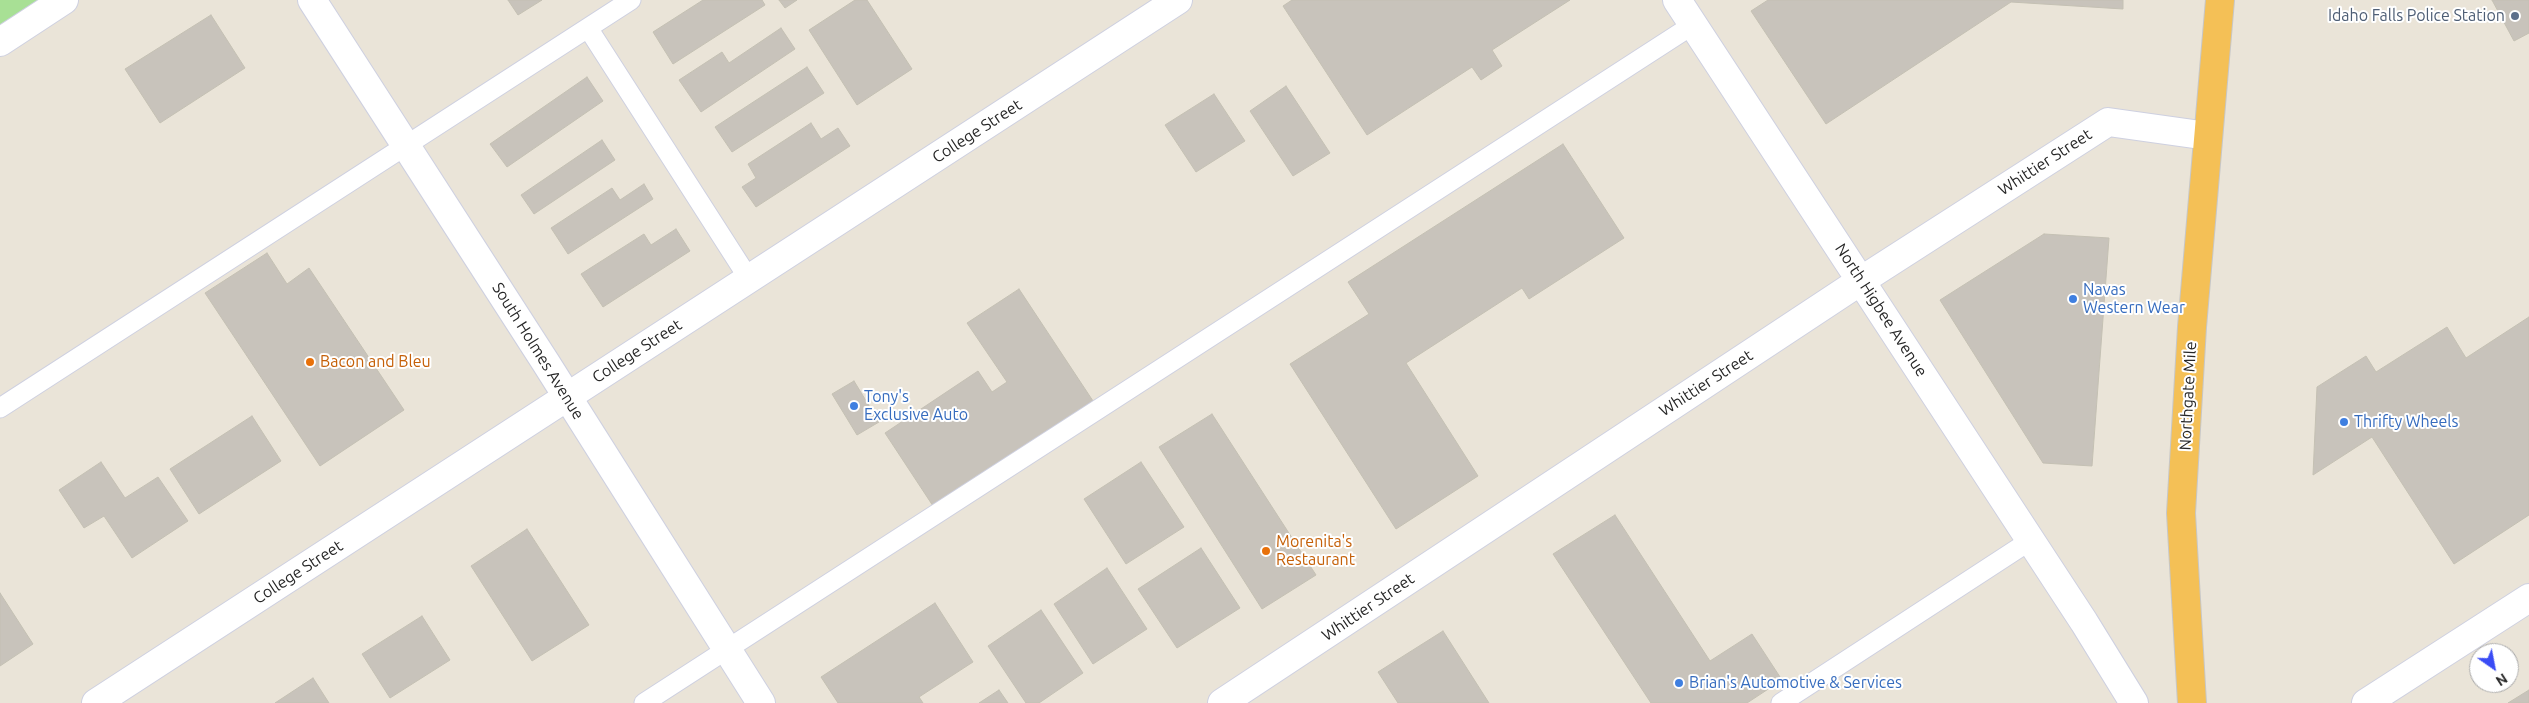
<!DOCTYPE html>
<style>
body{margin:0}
#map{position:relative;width:2529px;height:703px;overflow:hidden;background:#eae4d8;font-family:Ubuntu,sans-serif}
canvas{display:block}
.north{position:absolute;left:2469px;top:643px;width:50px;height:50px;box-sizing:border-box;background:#fff;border:1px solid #a9a9a9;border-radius:50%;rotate:147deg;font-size:14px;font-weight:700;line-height:20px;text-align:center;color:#272727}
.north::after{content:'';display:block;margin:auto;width:18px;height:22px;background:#3a4cf5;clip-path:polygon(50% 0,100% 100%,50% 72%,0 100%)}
</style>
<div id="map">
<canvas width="2529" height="703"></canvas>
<div class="north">N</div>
</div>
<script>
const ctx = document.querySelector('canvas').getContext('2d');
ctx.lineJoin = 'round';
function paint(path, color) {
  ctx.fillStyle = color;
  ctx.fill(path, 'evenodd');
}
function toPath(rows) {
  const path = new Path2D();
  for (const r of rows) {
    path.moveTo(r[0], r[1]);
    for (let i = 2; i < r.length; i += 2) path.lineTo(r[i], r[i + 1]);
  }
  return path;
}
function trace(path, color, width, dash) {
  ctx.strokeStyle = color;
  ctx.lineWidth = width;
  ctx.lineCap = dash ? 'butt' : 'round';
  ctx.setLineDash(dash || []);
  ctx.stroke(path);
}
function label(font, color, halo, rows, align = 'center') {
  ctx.font = font + ' Ubuntu,sans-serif';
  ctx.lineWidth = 4;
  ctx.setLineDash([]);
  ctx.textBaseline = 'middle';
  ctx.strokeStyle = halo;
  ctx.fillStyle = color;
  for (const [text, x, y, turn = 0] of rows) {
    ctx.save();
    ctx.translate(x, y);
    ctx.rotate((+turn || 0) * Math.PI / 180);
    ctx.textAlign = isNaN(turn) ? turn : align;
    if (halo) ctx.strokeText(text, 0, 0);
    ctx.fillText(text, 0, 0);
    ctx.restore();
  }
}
paint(toPath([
 [0,0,64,0,0,42]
]), '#a8e095');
const building = toPath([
 [508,0,542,0,518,15,508,0],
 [703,0,762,0,765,5,673,64,653,32,703,0],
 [779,0,797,0,785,8,779,0],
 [855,0,867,0,912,69,857,105,809,30,855,0],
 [1292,0,1570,0,1492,50,1502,66,1481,80,1472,67,1367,135,1283,6,1292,0],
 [1768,0,2123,0,2123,9,2011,2,1826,124,1751,11,1768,0],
 [2492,0,2529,0,2529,33,2514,41,2492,0],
 [211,15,245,68,160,123,125,69,211,15],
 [781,28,795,49,701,112,679,80,722,52,729,63,781,28],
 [807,67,824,93,732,152,715,127,807,67],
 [587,77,603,101,507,167,490,144,587,77],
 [1286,86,1330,153,1293,176,1250,111,1286,86],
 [1214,94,1245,141,1196,172,1165,125,1214,94],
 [811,123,821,139,838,128,850,146,756,207,742,187,756,178,748,164,811,123],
 [602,140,615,160,534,214,521,195,602,140],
 [1563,144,1624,238,1529,299,1522,288,1406,363,1478,476,1396,529,1290,364,1369,314,1348,282,1563,144],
 [644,184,653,199,568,254,551,228,612,188,620,200,644,184],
 [676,229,690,251,603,307,581,274,644,234,651,245,676,229],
 [2044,234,2109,238,2092,466,2043,463,1940,300,2044,234],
 [267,253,287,284,309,268,404,410,320,466,205,293,267,253],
 [1019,289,1095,404,935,509,885,433,978,371,992,392,1007,382,967,323,1019,289],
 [2529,317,2529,515,2454,564,2372,437,2313,475,2317,387,2366,356,2376,372,2447,327,2466,358,2529,317],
 [854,381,879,422,857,435,832,394,854,381],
 [1212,414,1316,575,1262,609,1159,447,1212,414],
 [252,416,281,461,199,514,170,469,252,416],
 [101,462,125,498,158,477,188,521,132,558,104,516,84,528,59,490,101,462],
 [1141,462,1184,527,1126,564,1084,499,1141,462],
 [1615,515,1710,661,1752,634,1782,680,1747,703,1651,703,1553,554,1615,515],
 [527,529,589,625,532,661,471,566,527,529],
 [1201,548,1240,608,1177,648,1138,589,1201,548],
 [1107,568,1147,629,1093,664,1054,604,1107,568],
 [0,593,33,644,0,666,0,593],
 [935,603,973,662,919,697,923,703,838,703,821,677,935,603],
 [1041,610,1083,673,1039,703,1026,703,988,646,1041,610],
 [422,616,450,660,390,698,362,654,422,616],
 [1443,631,1489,703,1398,703,1378,672,1443,631],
 [313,678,329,703,275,703,313,678],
 [999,690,1008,703,979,703,999,690],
 [2529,690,2529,703,2508,703,2529,690]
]);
paint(building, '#c8c3bb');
trace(building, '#c4c0b3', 1);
const service = toPath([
 [588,28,749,279],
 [0,408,631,0],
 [644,703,1694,24],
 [1781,703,2031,540]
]);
const minor = toPath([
 [1677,0,2084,622,2134,703],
 [0,42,64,0],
 [96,703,1178,0],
 [1222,703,1862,280,2108,122,2208,136],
 [2366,703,2529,598]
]);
const secondary = toPath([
 [312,0,546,363,761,703]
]);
const trunk = toPath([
 [2192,703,2181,513,2192,327,2220,0]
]);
trace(service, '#ced0e0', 21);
trace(minor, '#ced0e0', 30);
trace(secondary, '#ced0e0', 30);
trace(trunk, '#c7c7c7', 30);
trace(service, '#fff', 19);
trace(minor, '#fff', 28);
trace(secondary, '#fff', 28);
trace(trunk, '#f4c056', 28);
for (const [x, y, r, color] of [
 [2515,16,5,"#5c6f8a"],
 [2073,299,5,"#3f7fe0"],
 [310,362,5,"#e8710a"],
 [854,406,5,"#3f7fe0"],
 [2344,422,5,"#3f7fe0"],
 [1266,551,5,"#e8710a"],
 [1679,683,5,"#3f7fe0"]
]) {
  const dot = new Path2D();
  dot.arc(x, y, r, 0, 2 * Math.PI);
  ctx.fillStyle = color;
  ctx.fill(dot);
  trace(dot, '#fff', 2);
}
label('16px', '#4e5e75', '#fff', [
 ["Idaho Falls Police Station",2505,16]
], 'right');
label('16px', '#272727', '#fff', [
 ["College Street",977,131,-33],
 ["Whittier Street",2045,162,-33],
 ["North Higbee Avenue",1881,310,57],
 ["South Holmes Avenue",538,351,58],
 ["College Street",637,351,-33],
 ["Whittier Street",1706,383,-33],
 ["Northgate Mile",2188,396,-87],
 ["College Street",298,572,-33],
 ["Whittier Street",1368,607,-34]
]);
label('16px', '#366cbe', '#fff', [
 ["Navas",2083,290],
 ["Western Wear",2083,308],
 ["Tony's",864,397],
 ["Exclusive Auto",864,415],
 ["Thrifty Wheels",2354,422],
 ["Brian's Automotive & Services",1689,683]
], 'left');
label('16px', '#c56008', '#fff', [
 ["Bacon and Bleu",320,362],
 ["Morenita's",1276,542],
 ["Restaurant",1276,560]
], 'left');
</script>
